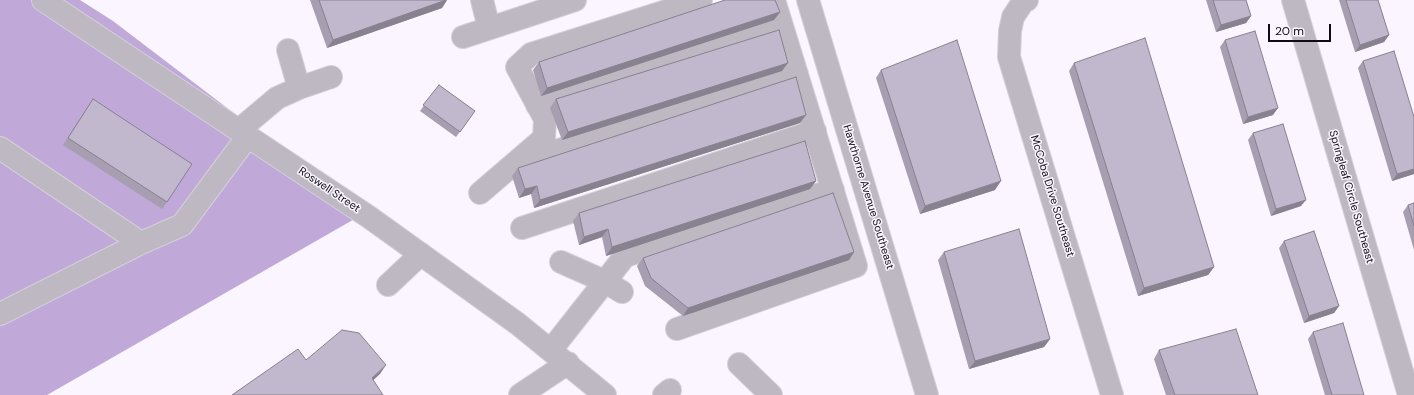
<!DOCTYPE html>
<style>
body{margin:0}
#map{position:relative;width:1414px;height:395px;overflow:hidden;background:#faf5ff;font-family:"DM Sans",sans-serif}
canvas{display:block}
.scale{position:absolute;left:1268px;top:24px;width:63px;height:18px;box-sizing:border-box;border:2px solid #0f0c13;border-top:0;padding-left:5px;font-size:12px;line-height:14px;white-space:nowrap;color:#0f0c13;-webkit-text-stroke:3px #faf5ff;paint-order:stroke}
</style>
<div id="map">
<canvas width="1414" height="395"></canvas>
<div class="scale">20 m</div>
</div>
<script>
const ctx = document.querySelector('canvas').getContext('2d');
ctx.lineJoin = 'round';
function paint(path, color) {
  ctx.fillStyle = color;
  ctx.fill(path, 'evenodd');
}
function toPath(rows) {
  const path = new Path2D();
  for (const r of rows) {
    path.moveTo(r[0], r[1]);
    for (let i = 2; i < r.length; i += 2) path.lineTo(r[i], r[i + 1]);
  }
  return path;
}
function trace(path, color, width, dash) {
  ctx.strokeStyle = color;
  ctx.lineWidth = width;
  ctx.lineCap = dash ? 'butt' : 'round';
  ctx.setLineDash(dash || []);
  ctx.stroke(path);
}
function label(font, color, halo, rows, align = 'center') {
  ctx.font = font + ' "DM Sans",sans-serif';
  ctx.lineWidth = 3;
  ctx.setLineDash([]);
  ctx.textBaseline = 'middle';
  ctx.strokeStyle = halo;
  ctx.fillStyle = color;
  for (const [text, x, y, turn = 0] of rows) {
    ctx.save();
    ctx.translate(x, y);
    ctx.rotate((+turn || 0) * Math.PI / 180);
    ctx.textAlign = isNaN(turn) ? turn : align;
    if (halo) ctx.strokeText(text, 0, 0);
    ctx.fillText(text, 0, 0);
    ctx.restore();
  }
}
paint(toPath([
 [0,0,80,0,113,21,365,213,47,395,0,395]
]), '#c0a9d8');
const minor = toPath([
 [43,0,369,217,518,324,605,395],
 [482,0,489,28],
 [808,0,927,395],
 [1027,0,1023,2,1013,17,1010,31,1009,57,1112,395],
 [1293,0,1409,395],
 [463,37,575,0],
 [288,50,299,88],
 [537,105,782,26],
 [239,130,277,98,299,88,331,77],
 [0,148,141,243],
 [523,158,559,150,797,74],
 [480,193,544,138,545,119,517,67,531,54,701,0],
 [522,228,815,131],
 [561,262,604,281,622,292],
 [388,285,421,254],
 [0,314,141,243,182,225,248,136],
 [677,329,856,266,774,0],
 [551,350,625,256,833,190],
 [739,364,771,395],
 [520,395,568,363],
 [664,395,670,390]
]);
trace(minor, '#d4d0d9', 24);
trace(minor, '#bdb8c2', 22);
paint(toPath([
 [310,0,447,0,442,8,327,48],
 [1206,0,1246,0,1251,16,1246,23,1216,32],
 [1339,0,1378,0,1389,35,1384,42,1355,52],
 [780,12,774,20,541,96,533,70,539,62],
 [1225,40,1273,115,1243,124,1220,47],
 [1363,61,1414,174,1392,181,1358,68],
 [1074,63,1214,267,1208,275,1138,296,1069,71],
 [881,70,995,190,920,214,876,78],
 [782,71,562,140,550,108,556,99],
 [439,85,475,111,456,137,420,111],
 [88,106,167,202,162,209,63,145],
 [800,123,534,208,531,194,519,198,512,176,518,168],
 [1253,133,1301,206,1271,216,1248,140],
 [816,181,810,189,606,256,602,237,579,245,573,221,579,213],
 [1414,203,1414,250,1403,212,1408,205],
 [1284,241,1339,306,1334,313,1304,323,1279,248],
 [854,252,849,260,683,316,645,286,637,266,643,258],
 [944,252,1050,339,1044,347,969,369,938,260],
 [1313,332,1364,395,1325,395,1308,339],
 [1159,350,1258,395,1166,395,1154,359]
]), '#a79eb1');
paint(toPath([
 [446,0,447,0,442,8,327,48,333,40],
 [780,12,774,20,541,96,547,88],
 [1251,16,1246,23,1216,32,1221,25],
 [1389,35,1384,42,1355,52,1360,45],
 [788,63,782,71,562,140,568,132],
 [1278,108,1273,115,1243,124,1248,117],
 [806,115,800,123,534,208,540,200],
 [1414,169,1414,174,1392,181,1397,174],
 [816,181,810,189,606,256,612,247],
 [1001,181,995,190,920,214,925,206],
 [537,186,531,194,519,198,525,189],
 [1306,200,1301,206,1271,216,1276,209],
 [608,229,602,237,579,245,584,237],
 [854,252,849,260,683,316,688,308],
 [1214,267,1208,275,1138,296,1144,288],
 [1339,306,1334,313,1304,323,1309,316],
 [1050,339,1044,347,969,369,975,361],
 [386,365,380,374,366,387,372,378]
]), '#888190');
const building = toPath([
 [319,0,446,0,333,40,319,0],
 [725,0,775,0,780,12,547,88,539,62,725,0],
 [1213,0,1246,0,1251,16,1221,25,1213,0],
 [1346,0,1378,0,1389,35,1360,45,1346,0],
 [779,30,788,63,568,132,556,99,779,30],
 [1255,31,1278,108,1248,117,1225,40,1255,31],
 [1145,38,1214,267,1144,288,1074,63,1145,38],
 [957,40,1001,181,925,206,881,70,957,40],
 [1394,51,1414,117,1414,169,1397,174,1363,61,1394,51],
 [796,77,806,115,540,200,537,186,525,189,518,168,796,77],
 [439,85,475,111,460,132,423,105,439,85],
 [93,99,192,164,167,202,68,138,93,99],
 [1283,124,1306,200,1276,209,1253,133,1283,124],
 [805,141,816,181,612,247,608,229,584,237,579,213,805,141],
 [833,193,854,252,688,308,651,278,643,258,833,193],
 [1414,203,1414,226,1408,205,1414,203],
 [1019,229,1050,339,975,361,944,252,1019,229],
 [1314,231,1339,306,1309,316,1284,241,1314,231],
 [1343,323,1364,395,1332,395,1313,332,1343,323],
 [1236,329,1258,395,1175,395,1159,350,1236,329],
 [342,330,359,333,386,365,372,378,383,395,232,395,298,349,306,360,342,330]
]);
paint(building, '#c2b8ce');
trace(building, '#888190', 1);
label('11px', '#0f0c13', '#faf5ff', [
 ["Roswell Street",329,190,34],
 ["McCoba Drive Southeast",1052,196,73],
 ["Hawthorne Avenue Southeast",868,197,73],
 ["Springleaf Circle Southeast",1351,197,74]
]);
</script>
